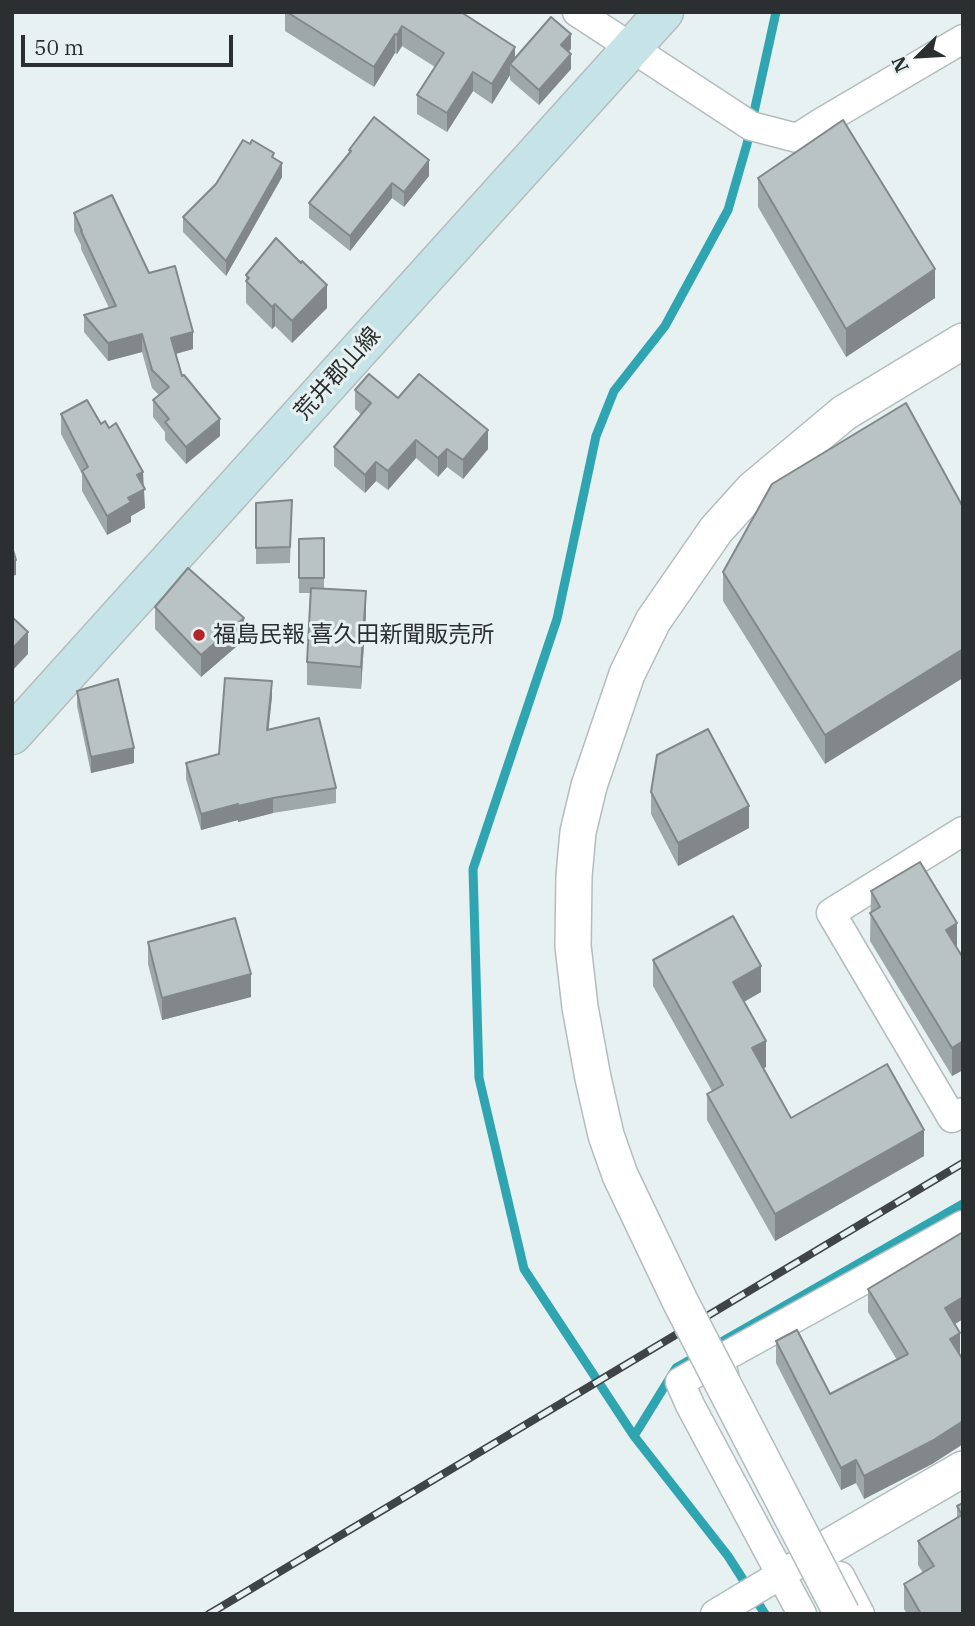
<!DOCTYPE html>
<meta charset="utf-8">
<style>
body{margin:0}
#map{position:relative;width:975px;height:1626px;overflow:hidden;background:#e7f1f2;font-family:"IBM Plex Serif",serif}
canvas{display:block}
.frame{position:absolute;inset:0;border:14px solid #2b2f2f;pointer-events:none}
.north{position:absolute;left:884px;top:21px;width:70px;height:70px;-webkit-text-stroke:5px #e7f1f2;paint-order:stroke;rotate:246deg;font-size:19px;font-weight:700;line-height:28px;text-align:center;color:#2b2f2f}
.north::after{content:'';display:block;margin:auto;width:24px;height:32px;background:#2b2f2f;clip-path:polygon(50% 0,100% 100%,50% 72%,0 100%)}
.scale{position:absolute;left:21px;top:35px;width:212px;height:32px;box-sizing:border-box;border:4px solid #2b2f2f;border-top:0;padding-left:9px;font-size:21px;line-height:24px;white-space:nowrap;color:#2b2f2f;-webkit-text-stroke:5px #e7f1f2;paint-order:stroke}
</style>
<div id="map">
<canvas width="975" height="1626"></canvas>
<div class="frame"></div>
<div class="north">N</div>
<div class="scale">50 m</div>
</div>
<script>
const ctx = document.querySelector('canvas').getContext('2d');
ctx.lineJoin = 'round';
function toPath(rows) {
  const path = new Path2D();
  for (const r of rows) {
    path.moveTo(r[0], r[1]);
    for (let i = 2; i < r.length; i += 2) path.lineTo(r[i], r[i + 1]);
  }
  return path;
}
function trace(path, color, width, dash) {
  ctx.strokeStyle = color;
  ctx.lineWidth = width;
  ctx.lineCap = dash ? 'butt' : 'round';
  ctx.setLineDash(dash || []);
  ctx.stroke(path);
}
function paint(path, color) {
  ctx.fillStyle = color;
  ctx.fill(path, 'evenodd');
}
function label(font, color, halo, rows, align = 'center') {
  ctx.font = font + ' "IBM Plex Serif","Noto Sans JP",serif';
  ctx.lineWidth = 6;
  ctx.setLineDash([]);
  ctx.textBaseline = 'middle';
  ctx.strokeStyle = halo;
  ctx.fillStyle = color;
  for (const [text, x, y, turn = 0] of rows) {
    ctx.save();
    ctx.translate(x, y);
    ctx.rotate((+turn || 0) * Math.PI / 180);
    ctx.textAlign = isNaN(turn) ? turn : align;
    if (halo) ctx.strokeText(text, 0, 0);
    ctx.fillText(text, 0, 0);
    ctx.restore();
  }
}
trace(toPath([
 [711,1348,963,1204],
 [634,1436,676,1368,699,1355],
 [765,1614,728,1556,634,1436,524,1269,479,1078,473,869,557,619,596,436,614,391,665,326,728,210,747,144,776,12]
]), '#30a5b2', 9);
const minor = toPath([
 [577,12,751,126,797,138,822,122,963,39],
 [963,831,831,913,952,1118,963,1112],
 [717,1361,963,1225],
 [724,1374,717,1361,680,1382,690,1405,802,1614],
 [840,1576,860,1614],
 [715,1614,795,1566]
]);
const tertiary = toPath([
 [844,413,963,341],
 [825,1549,963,1469]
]);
const secondary = toPath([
 [12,735,664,12]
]);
trace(minor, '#b4bdbe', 31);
trace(tertiary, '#b4bdbe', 38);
trace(secondary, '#b4bdbe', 41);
trace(minor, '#fff', 28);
trace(tertiary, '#fff', 35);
trace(secondary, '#c6e4e8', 38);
const rail = toPath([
 [209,1614,963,1163]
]);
trace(rail, '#3f4444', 8);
trace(rail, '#e7f1f2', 5, [16]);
const tertiaryBridge = toPath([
 [842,1614,680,1301,620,1175,606,1135,593,1078,580,1007,573,946,574,876,578,832,589,786,627,674,653,621,716,530,753,489,844,413]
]);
trace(tertiaryBridge, '#b4bdbe', 38, []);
trace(tertiaryBridge, '#fff', 35);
paint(toPath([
 [285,12,461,12,515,59,571,49,568,51,571,69,539,105,510,80,510,75,492,104,473,91,447,132,417,114,417,95,435,67,402,46,397,54,395,53,374,87,285,31],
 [250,144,274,158,282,177,226,276,183,232,183,217,216,184],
 [349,150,429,176,404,207,392,198,350,251,309,218,309,203,349,154],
 [758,178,935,298,846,357,758,207],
 [74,213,149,273,193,349,176,354,182,376,220,436,186,464,165,440,165,432,153,417,153,400,159,395,152,388,142,352,108,361,84,332,84,315,109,308,81,249,81,245,74,231],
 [246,275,327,308,292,343,275,326,272,329,246,303],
 [355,390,398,398,488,449,463,479,447,467,438,477,416,458,388,490,376,481,365,493,334,466,334,447,362,415,355,409],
 [906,403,825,764,723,601,723,572],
 [61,414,101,424,143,486,145,508,131,516,131,522,107,535,82,491,82,474,61,434],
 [292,500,290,563,256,564,256,503],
 [324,538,324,589,366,613,361,689,307,685,307,662,310,593,299,593,299,539],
 [155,607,244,640,201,677,155,629],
 [77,691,134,763,91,773,77,706],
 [272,696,268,730,336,788,336,803,273,813,238,822,238,820,201,830,186,779,186,763,219,754],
 [651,792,749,828,678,866,651,814],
 [871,891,957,948,963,958,963,1070,952,1076,870,941],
 [148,942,251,997,162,1020,148,964],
 [653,960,761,992,744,1002,766,1067,763,1068,791,1118,924,1156,775,1241,707,1120,707,1094,712,1091,653,986],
 [963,1232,963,1319,955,1324,960,1355,963,1360,963,1444,932,1464,864,1499,856,1483,841,1490,776,1363,776,1341,830,1394,897,1360,868,1312,868,1289],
 [963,1503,963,1614,907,1614,904,1609,904,1584,923,1573,918,1565,918,1541,957,1517,957,1506]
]), '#9fa8a9');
paint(toPath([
 [402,26,402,46,397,54,397,35],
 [395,34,395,53,374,87,374,67],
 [571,34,571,49,561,60,561,45],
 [515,47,515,67,510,64,510,75,492,104,492,84],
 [571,54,571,69,539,105,539,90],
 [473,72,473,91,447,132,447,113],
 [429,160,429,176,404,207,404,192],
 [282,163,282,177,226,276,226,261],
 [392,183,392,198,350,251,350,236],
 [935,269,935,298,846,357,846,329],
 [327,285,327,308,292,343,292,321],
 [275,304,275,326,272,329,272,307],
 [193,332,193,349,171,355,171,338],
 [142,334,142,352,108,361,108,343],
 [220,419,220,436,186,464,186,447],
 [488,430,488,449,463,479,463,460],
 [416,440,416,458,388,490,388,471],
 [447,449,447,467,438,477,438,458],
 [376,462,376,481,365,493,365,475],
 [143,472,145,508,131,516,131,522,107,535,107,516,128,498,137,475],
 [16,560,16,575,12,576,12,561],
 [366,591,366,613,361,689,361,667],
 [244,618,244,640,201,677,201,655],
 [28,632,28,654,12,671,12,649],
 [963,649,963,678,825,764,825,735],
 [272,681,272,696,267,746,267,730],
 [134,748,134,763,91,773,91,757],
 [273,798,273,813,238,822,238,806],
 [238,804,238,820,201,830,201,814],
 [749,806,749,828,678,866,678,843],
 [957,923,957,951,946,930],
 [761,966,761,992,733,1008,733,982],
 [251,974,251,997,162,1020,162,998],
 [766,1041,766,1067,752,1075,752,1048],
 [963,1041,963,1070,952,1076,952,1048],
 [924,1130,924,1156,775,1241,775,1214],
 [963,1297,963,1319,945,1330,945,1308],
 [960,1333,960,1355,950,1339],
 [963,1421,963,1444,932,1464,864,1499,864,1476],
 [856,1460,856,1483,841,1490,841,1468]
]), '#828889');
const building = toPath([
 [287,12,461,12,515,47,492,84,473,72,447,113,417,95,444,53,402,26,397,35,395,34,374,67,287,12],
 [551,17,571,34,561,45,571,54,539,90,510,64,551,17],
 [374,117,429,160,404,192,392,183,350,236,309,203,351,151,349,150,374,117],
 [843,120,935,269,846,329,758,178,843,120],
 [243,140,250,144,252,140,274,153,272,157,282,163,226,261,183,217,216,184,243,140],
 [112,195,149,273,175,266,193,332,171,338,182,376,184,375,220,419,186,447,165,422,169,419,153,400,169,387,152,370,142,334,108,343,84,315,116,306,81,231,82,231,74,213,112,195],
 [276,238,301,263,302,261,327,285,292,321,275,304,272,307,246,281,249,278,246,275,276,238],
 [369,374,398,398,419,374,488,430,463,460,447,449,438,458,416,440,388,471,376,462,365,475,334,447,371,403,355,390,369,374],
 [87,400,101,424,105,421,109,428,116,423,143,472,137,475,145,489,128,498,131,502,107,516,82,471,88,467,61,414,87,400],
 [906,403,963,507,963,649,825,735,723,572,772,484,906,403],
 [292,500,290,547,256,548,256,503,292,500],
 [324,538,324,578,299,578,299,539,324,538],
 [12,547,16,560,12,561,12,547],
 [188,568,244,618,201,655,155,607,188,568],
 [311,588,366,591,361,667,307,662,311,588],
 [12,617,28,632,12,649,12,617],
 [225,678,272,681,267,730,319,718,336,788,273,798,238,806,238,804,201,814,186,763,219,754,225,678],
 [118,679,134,748,91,757,77,691,118,679],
 [708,729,749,806,678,843,651,792,657,755,708,729],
 [920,862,957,923,946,930,963,958,963,1041,952,1048,870,913,880,907,871,891,920,862],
 [733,916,761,966,733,982,766,1041,752,1048,791,1118,887,1064,924,1130,775,1214,707,1094,723,1085,653,960,733,916],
 [235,918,251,974,162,998,148,942,235,918],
 [963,1232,963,1297,945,1308,960,1333,950,1339,963,1360,963,1421,932,1441,864,1476,856,1460,841,1468,776,1341,797,1330,830,1394,908,1354,868,1289,963,1232],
 [963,1503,963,1614,921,1614,904,1584,934,1566,918,1541,962,1515,957,1506,963,1503]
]);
paint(building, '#b9c3c4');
trace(building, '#828889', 2);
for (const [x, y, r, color] of [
 [199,635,7,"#b42425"]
]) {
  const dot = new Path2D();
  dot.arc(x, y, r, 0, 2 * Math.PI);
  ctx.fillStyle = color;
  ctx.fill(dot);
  trace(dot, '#e7f1f2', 2.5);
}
label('23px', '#2b2f2f', '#e7f1f2', [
 ["荒井郡山線",338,374,-48]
]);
label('23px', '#2b2f2f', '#e7f1f2', [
 ["福島民報 喜久田新聞販売所",213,635]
], 'left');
</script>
